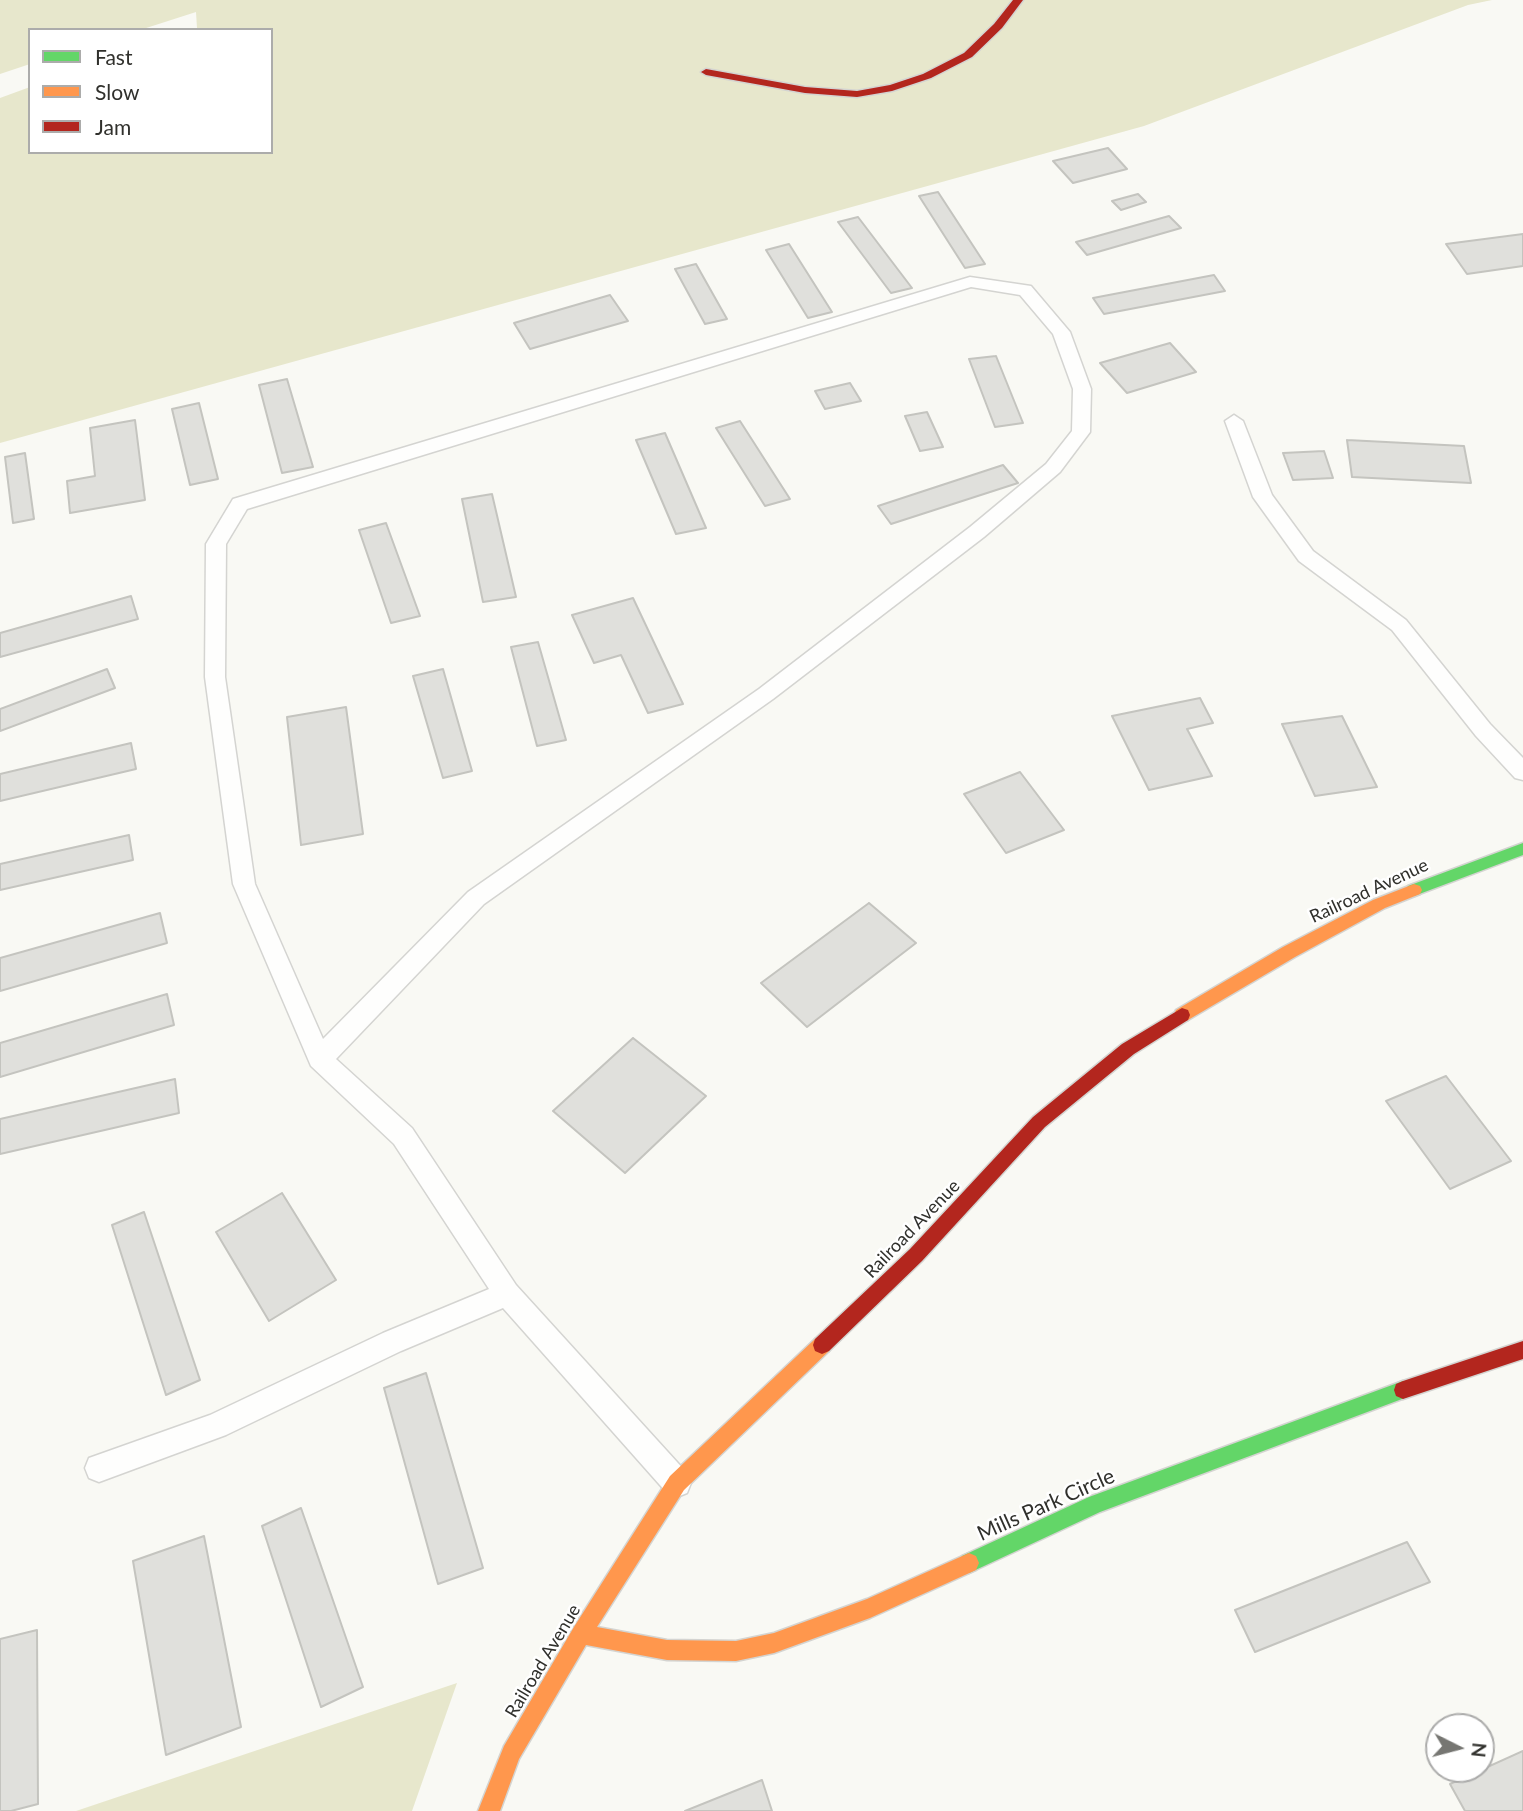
<!DOCTYPE html>
<style>
body{margin:0}
#map{position:relative;width:1523px;height:1811px;overflow:hidden;background:#f9f9f4;font-family:Lato,sans-serif}
canvas{display:block}
.legend{position:absolute;left:28px;top:28px;width:245px;height:126px;box-sizing:border-box;background:#fff;border:2px solid #acacab;margin:0;padding:9px 12px;list-style:none;font-size:21px;color:#30302c}
.legend li{display:flex;align-items:center;gap:14px;height:35px}
.legend b{width:35px;border:2px solid #acacab}
.north{position:absolute;left:1425px;top:1713px;width:70px;height:70px;box-sizing:border-box;background:#fff;border:2px solid #acacab;border-radius:50%;rotate:96deg;font-size:19px;font-weight:700;line-height:28px;text-align:center;color:#30302c}
.north::after{content:'';display:block;margin:auto;width:24px;height:32px;background:#767672;clip-path:polygon(50% 0,100% 100%,50% 72%,0 100%)}
</style>
<div id="map">
<canvas width="1523" height="1811"></canvas>
<ul class="legend">
<li><b style="height:9px;background:#63d668"></b>Fast</li>
<li><b style="height:9px;background:#ff974d"></b>Slow</li>
<li><b style="height:9px;background:#b3261e"></b>Jam</li>
</ul>
<div class="north">N</div>
</div>
<script>
const ctx = document.querySelector('canvas').getContext('2d');
ctx.lineJoin = 'round';
function paint(path, color) {
  ctx.fillStyle = color;
  ctx.fill(path, 'evenodd');
}
function toPath(rows) {
  const path = new Path2D();
  for (const r of rows) {
    path.moveTo(r[0], r[1]);
    for (let i = 2; i < r.length; i += 2) path.lineTo(r[i], r[i + 1]);
  }
  return path;
}
function trace(path, color, width, dash) {
  ctx.strokeStyle = color;
  ctx.lineWidth = width;
  ctx.lineCap = dash ? 'butt' : 'round';
  ctx.setLineDash(dash || []);
  ctx.stroke(path);
}
function label(font, color, halo, rows, align = 'center') {
  ctx.font = font + ' Lato,sans-serif';
  ctx.lineWidth = 5;
  ctx.setLineDash([]);
  ctx.textBaseline = 'middle';
  ctx.strokeStyle = halo;
  ctx.fillStyle = color;
  for (const [text, x, y, turn = 0] of rows) {
    ctx.save();
    ctx.translate(x, y);
    ctx.rotate((+turn || 0) * Math.PI / 180);
    ctx.textAlign = isNaN(turn) ? turn : align;
    if (halo) ctx.strokeText(text, 0, 0);
    ctx.fillText(text, 0, 0);
    ctx.restore();
  }
}
paint(toPath([
 [0,0,1492,0,1468,5,1144,126,0,443,0,98,30,87,30,152,271,152,271,30,194,30,197,28,196,12,140,30,30,30,30,64,0,74],
 [457,1683,412,1811,76,1811]
]), '#e7e7cc');
const building = toPath([
 [1108,148,1127,169,1073,183,1053,161,1108,148],
 [938,192,985,264,965,268,919,196,938,192],
 [1138,194,1146,202,1121,210,1112,201,1138,194],
 [1169,216,1181,228,1087,255,1076,242,1169,216],
 [858,217,912,288,891,293,838,222,858,217],
 [1523,234,1523,266,1467,274,1446,244,1523,234],
 [789,244,832,312,808,318,766,250,789,244],
 [696,264,727,319,705,324,675,269,696,264],
 [1214,275,1225,291,1104,314,1093,298,1214,275],
 [610,295,628,321,530,349,514,323,610,295],
 [1170,343,1196,372,1127,393,1100,363,1170,343],
 [996,356,1023,423,995,427,969,359,996,356],
 [287,379,313,467,282,473,259,385,287,379],
 [850,383,861,401,825,409,815,391,850,383],
 [199,403,218,479,190,485,172,409,199,403],
 [927,412,943,447,920,451,905,416,927,412],
 [135,420,145,500,70,513,67,481,95,476,90,428,135,420],
 [740,421,790,499,765,506,716,428,740,421],
 [665,433,706,528,676,534,636,440,665,433],
 [1347,440,1464,446,1471,483,1352,477,1347,440],
 [1324,451,1333,478,1293,480,1283,453,1324,451],
 [25,453,34,519,13,523,5,457,25,453],
 [1003,465,1018,483,891,524,878,506,1003,465],
 [492,494,516,597,483,602,462,499,492,494],
 [386,523,420,616,391,623,359,530,386,523],
 [131,596,138,619,0,657,0,633,131,596],
 [633,598,683,704,648,713,621,655,594,663,572,615,633,598],
 [538,642,566,740,537,746,511,647,538,642],
 [107,669,115,688,0,731,0,709,107,669],
 [443,669,472,771,443,778,413,676,443,669],
 [1200,698,1213,723,1187,729,1212,776,1149,790,1112,716,1200,698],
 [346,707,363,834,301,845,287,717,346,707],
 [1342,716,1377,787,1315,796,1282,724,1342,716],
 [131,743,136,769,0,801,0,774,131,743],
 [1020,772,1064,830,1006,853,964,794,1020,772],
 [129,835,133,860,0,890,0,864,129,835],
 [869,903,916,943,807,1027,761,983,869,903],
 [160,913,167,943,0,991,0,958,160,913],
 [167,994,174,1025,0,1077,0,1043,167,994],
 [633,1038,706,1096,625,1173,553,1111,633,1038],
 [1446,1076,1511,1161,1450,1189,1386,1101,1446,1076],
 [175,1079,179,1113,0,1154,0,1119,175,1079],
 [282,1193,336,1280,269,1321,216,1232,282,1193],
 [144,1212,200,1380,166,1395,112,1225,144,1212],
 [426,1373,483,1568,438,1584,384,1388,426,1373],
 [301,1508,363,1687,321,1707,262,1526,301,1508],
 [204,1536,241,1727,166,1755,133,1561,204,1536],
 [1407,1542,1430,1582,1255,1652,1235,1610,1407,1542],
 [37,1630,38,1804,11,1811,0,1811,0,1639,37,1630],
 [1523,1751,1523,1811,1465,1811,1450,1784,1523,1751],
 [762,1780,772,1811,685,1811,762,1780]
]);
paint(building, '#e0e0dc');
trace(building, '#c4c4bf', 2);
const lane = toPath([
 [970,277,1031,286,1070,332,1091,389,1090,432,1060,472,984,537,773,699,484,904,336,1059,412,1128,516,1285,687,1473,691,1483,687,1493,677,1497,667,1493,503,1308,401,1351,226,1435,99,1482,89,1478,85,1468,89,1458,210,1415,383,1333,489,1289,394,1144,311,1066,233,884,205,677,206,544,233,499,970,277],
 [971,287,1020,295,1053,334,1073,389,1072,431,1046,464,970,527,759,689,468,892,323,1039,255,884,225,677,226,544,247,509,971,287],
 [1234,415,1243,421,1272,495,1313,551,1406,620,1490,724,1523,758,1523,780,1515,778,1476,736,1392,630,1299,561,1253,497,1225,421,1234,415]
]);
const fast = toPath([
 [1523,843,1523,855,1414,896,1408,894,1406,890,1408,886,1523,843],
 [1403,1381,1410,1384,1412,1390,1410,1396,1100,1512,969,1573,962,1570,959,1563,962,1556,1089,1497,1403,1381]
]);
const slow = toPath([
 [1414,884,1420,886,1422,890,1420,894,1385,908,1295,957,1188,1020,1182,1022,1176,1020,1174,1015,1176,1010,1283,947,1373,900,1414,884],
 [822,1336,829,1339,831,1345,829,1351,684,1490,597,1627,667,1640,736,1641,774,1633,867,1599,969,1553,976,1556,979,1563,976,1570,870,1618,774,1653,736,1661,667,1660,586,1645,519,1759,500,1811,478,1811,504,1746,574,1627,670,1476,815,1339,822,1336]
]);
const jam = toPath([
 [1013,0,1023,0,1002,28,972,57,931,78,892,91,857,97,805,93,706,75,701,72,706,69,805,87,857,91,890,85,923,74,964,53,994,24,1013,0],
 [1182,1008,1188,1010,1190,1015,1188,1020,1134,1054,1045,1127,922,1261,829,1351,822,1354,815,1351,813,1345,815,1339,910,1249,1033,1117,1122,1044,1182,1008],
 [1523,1341,1523,1359,1403,1399,1396,1396,1394,1390,1396,1384,1403,1381,1523,1341]
]);
trace(lane, '#d4d4d1', 3);
trace(fast, '#d4d4d1', 3);
trace(slow, '#d4d4d1', 3);
trace(jam, '#d4d4d1', 3);
paint(lane, '#fefefd');
paint(fast, '#63d668');
paint(slow, '#ff974d');
paint(jam, '#b3261e');
label('18px', '#30302c', '#fff', [
 ["Railroad Avenue",1369,891,-25],
 ["Railroad Avenue",912,1229,-46],
 ["Railroad Avenue",543,1661,-59]
]);
label('21px', '#30302c', '#fff', [
 ["Mills Park Circle",1046,1505,-24]
]);
</script>
